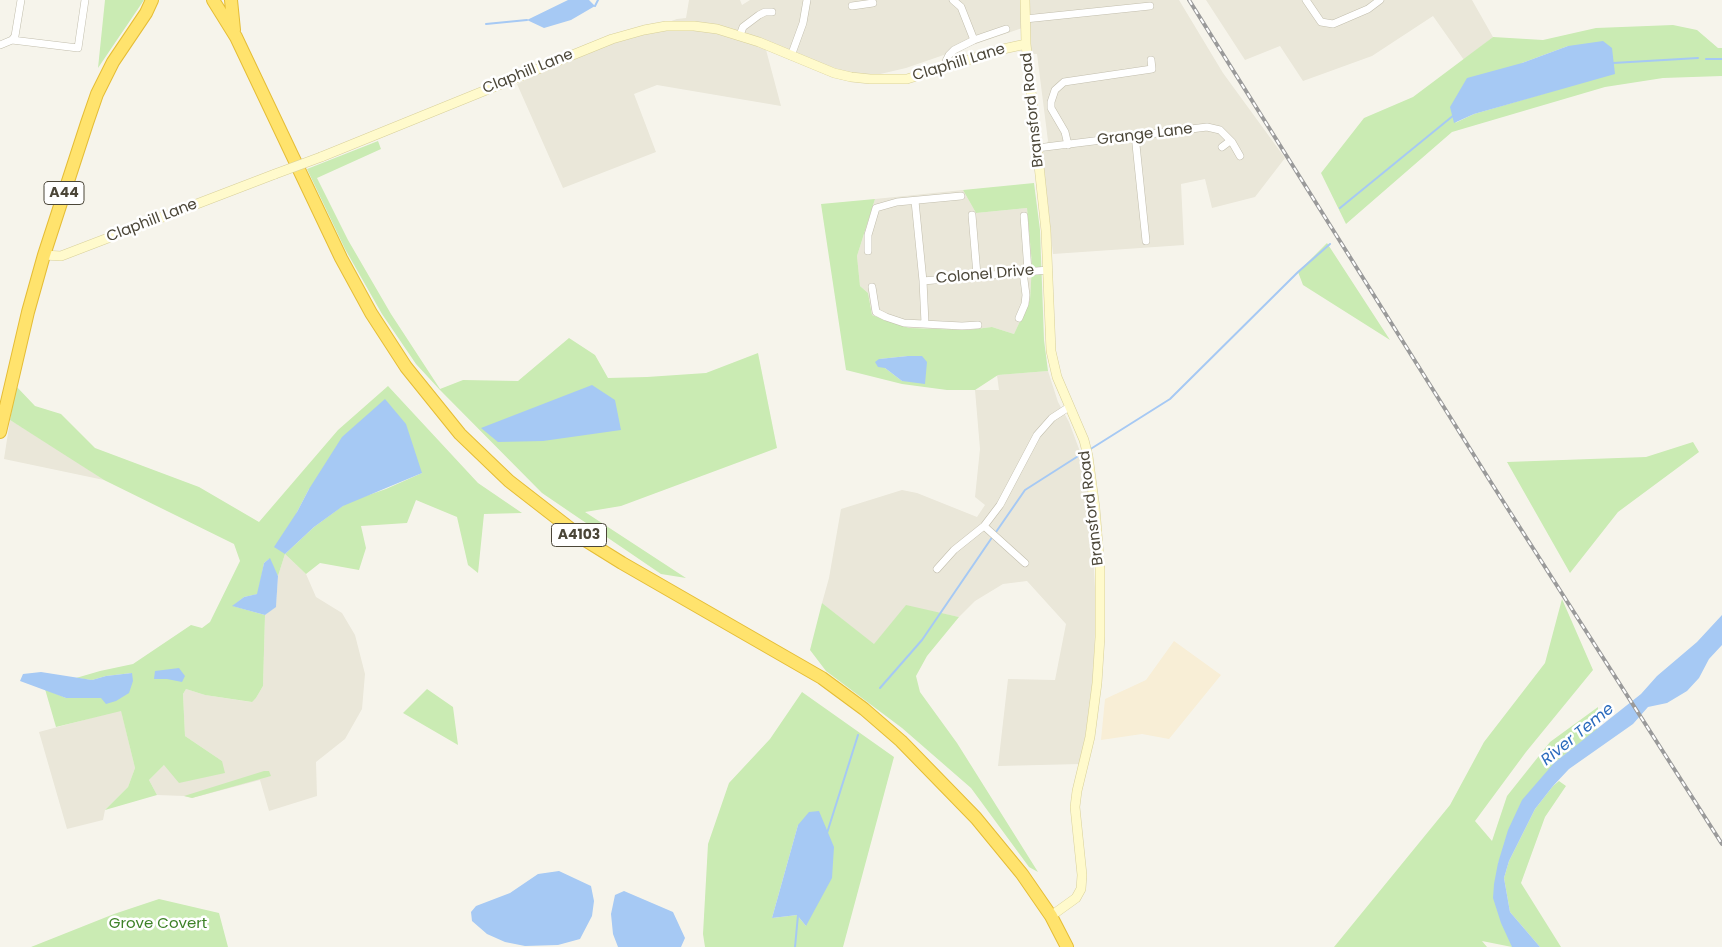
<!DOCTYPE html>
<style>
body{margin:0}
canvas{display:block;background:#f6f4eb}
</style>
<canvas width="1722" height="947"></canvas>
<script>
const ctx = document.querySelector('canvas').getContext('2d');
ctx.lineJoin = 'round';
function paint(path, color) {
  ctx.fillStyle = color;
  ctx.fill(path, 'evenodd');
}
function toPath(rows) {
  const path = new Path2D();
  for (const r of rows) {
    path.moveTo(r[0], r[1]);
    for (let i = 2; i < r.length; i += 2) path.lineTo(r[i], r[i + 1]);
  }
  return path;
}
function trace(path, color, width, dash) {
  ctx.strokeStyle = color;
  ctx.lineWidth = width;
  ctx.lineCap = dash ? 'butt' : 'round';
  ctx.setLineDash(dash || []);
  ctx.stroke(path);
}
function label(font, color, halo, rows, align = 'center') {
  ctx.font = font + ' Poppins,sans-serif';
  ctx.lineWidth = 5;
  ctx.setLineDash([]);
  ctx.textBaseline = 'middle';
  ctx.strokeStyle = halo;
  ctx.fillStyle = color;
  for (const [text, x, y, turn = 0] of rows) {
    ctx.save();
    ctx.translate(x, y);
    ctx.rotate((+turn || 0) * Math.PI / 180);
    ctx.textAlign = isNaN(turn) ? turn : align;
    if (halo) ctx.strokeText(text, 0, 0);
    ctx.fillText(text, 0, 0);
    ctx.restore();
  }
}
paint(toPath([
 [689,0,740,0,742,5,750,0,1179,0,1223,73,1285,158,1255,197,1212,208,1205,179,1181,184,1184,245,1053,254,1042,153,1048,141,1037,54,1031,54,1028,26,906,68,876,75,851,73,765,46,781,106,657,85,634,94,656,152,563,188,517,84,581,53,677,19,686,18],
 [1206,0,1472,0,1493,37,1464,60,1433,16,1372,56,1303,81,1280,46,1245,60],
 [963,190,976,213,1027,208,1032,265,1030,301,1014,334,992,327,968,330,909,328,872,315,868,293,860,286,857,256,875,199],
 [1048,371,1058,402,1069,422,1085,465,1091,514,1096,607,1093,684,1081,764,998,766,1008,679,1055,680,1066,624,1027,581,1003,584,975,601,959,617,906,606,874,645,822,603,829,578,841,509,902,490,917,493,977,517,985,505,975,497,980,449,975,390,999,390,997,375],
 [10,420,62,452,104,480,4,459],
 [285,554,306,574,316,597,342,613,355,635,365,674,362,709,345,739,316,762,317,796,269,811,260,780,192,798,184,796,157,795,149,780,164,765,222,761,185,736,183,694,186,689,205,695,251,702,256,698,263,686,265,615,276,606,278,576],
 [121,710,135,768,128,787,105,810,103,820,67,829,39,732]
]), '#eae7d9');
paint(toPath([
 [1174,641,1221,675,1169,739,1142,734,1101,740,1105,699,1146,680]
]), '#f8eed6');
paint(toPath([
 [105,0,144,0,98,68],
 [1673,25,1697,30,1718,48,1722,48,1722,76,1663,78,1605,87,1452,132,1346,224,1321,173,1364,118,1413,97,1493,37,1543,40,1596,28],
 [1568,46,1546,93,1474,114,1455,123,1522,63],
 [378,141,381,149,317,178,348,240,391,314,440,389,463,380,518,381,569,338,595,355,608,378,647,377,706,373,758,353,777,448,621,506,585,512,686,578,661,574,542,493,440,390,416,364,382,314,345,249,307,169],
 [1034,183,1040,230,1044,340,1048,371,998,375,975,390,947,390,902,384,846,370,821,204,875,199,857,256,860,286,868,293,872,315,909,328,968,330,992,327,1014,334,1030,300,1032,265,1027,208,976,213,963,190],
 [908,356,902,381,885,368,879,359],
 [1327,243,1390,340,1303,285,1298,272],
 [16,386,35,406,61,414,95,448,199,487,259,522,338,430,388,386,478,483,522,513,484,514,478,573,468,565,457,517,416,500,407,523,361,526,366,548,359,570,320,563,306,574,285,554,278,576,269,559,264,563,258,594,244,597,233,606,265,615,263,686,256,698,252,702,205,695,186,689,183,694,185,736,222,761,225,773,179,783,164,765,149,780,157,795,105,810,128,787,135,768,121,711,56,727,45,689,66,698,101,698,132,673,106,676,92,680,76,678,100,671,133,664,191,625,202,628,210,622,240,561,234,544,104,480,10,420],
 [422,473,386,489,348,502,314,527,285,554,297,512,309,489],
 [1693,442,1699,452,1618,512,1570,573,1507,462,1646,457],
 [1562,599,1593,670,1526,752,1475,821,1492,841,1507,796,1550,742,1598,707,1597,730,1554,763,1498,863,1512,947,1482,941,1487,947,1334,947,1450,805,1484,742,1545,663],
 [822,603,874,644,906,605,959,617,927,656,916,676,920,692,957,743,1038,872,1029,867,971,788,902,728,826,671,810,650],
 [427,689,453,707,458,745,403,713],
 [802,692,894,757,843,947,705,947,703,934,708,844,729,783,770,739],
 [798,825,806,926,797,915,772,918],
 [264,771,269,771,271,776,192,798,184,796],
 [1559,781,1566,786,1545,817,1521,883,1561,947,1540,947,1510,912,1504,878,1509,861,1535,809,1553,786],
 [159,899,219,913,228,947,31,947,114,914]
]), '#caebb3');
paint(toPath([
 [568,0,589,0,595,6,571,20,544,28,527,20],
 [1603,41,1612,48,1615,74,1474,114,1454,123,1450,107,1467,78,1522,63,1568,46],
 [908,356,922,356,927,362,925,384,902,381,885,368,878,367,875,362,879,359],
 [592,385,615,400,621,430,543,441,498,442,481,428],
 [385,399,406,424,422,473,343,506,314,527,285,554,274,547,297,512,309,489,342,437],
 [270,558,278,576,276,607,265,615,232,606,244,597,257,594,264,563],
 [1722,615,1722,645,1709,659,1699,678,1687,691,1667,703,1648,707,1633,724,1569,769,1553,786,1535,809,1509,861,1504,878,1510,912,1540,947,1512,947,1501,923,1493,898,1494,884,1498,863,1508,830,1522,800,1554,763,1641,694,1657,676,1697,642],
 [179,668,185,676,182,682,167,679,154,679,155,671],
 [41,672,92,680,106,676,132,673,133,681,129,693,116,701,106,704,101,698,66,698,20,681,23,674],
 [819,811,834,847,832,878,806,926,797,915,772,918,798,825,809,812],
 [559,871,591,886,594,901,592,916,580,939,558,945,525,946,505,942,487,934,472,921,471,912,476,906,510,893,538,874],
 [624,891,673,912,685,938,681,947,618,947,613,934,611,914,615,895]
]), '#a6c9f4');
trace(toPath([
 [595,6,598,0],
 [486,24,527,20],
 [1706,59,1722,59],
 [1613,63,1698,58],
 [1340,208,1454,115],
 [1089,450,1170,399,1298,272,1330,244],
 [996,532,1025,490,1083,453],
 [880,688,922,640,993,536],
 [827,833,858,735],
 [795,947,798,915]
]), '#a6c9f4', 2);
const street = toPath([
 [1306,0,1321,22,1333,24,1368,9,1380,0],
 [852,6,873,3],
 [1025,19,1150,6],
 [740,35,743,27,759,15,765,12,772,12],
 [12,40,78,48,85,0],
 [974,40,1006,29],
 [0,45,12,40,15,36,21,0],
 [791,56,803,23,807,0],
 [948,66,946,61,949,55,954,50,974,40,961,7,953,0],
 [1135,135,1146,241],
 [1068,145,1065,132,1051,108,1051,102,1055,90,1064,82,1152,69,1151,60],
 [1222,147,1230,141],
 [1037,148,1207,127,1220,130,1232,142,1240,156],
 [915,201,923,281,925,323],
 [972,215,977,275],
 [1024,216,1028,271],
 [868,251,868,235,876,208,897,202,961,196],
 [923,281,1048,270],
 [872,287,876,312,886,317,904,323,962,326,978,325],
 [1019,318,1025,304,1026,295,1023,272],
 [984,526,1025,563],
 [937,569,954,550,984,526,1000,505,1037,435,1052,418,1069,407]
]);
const secondary = toPath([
 [1025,0,1026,44,1046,231,1051,351,1057,377,1084,440,1088,456,1095,508,1100,569,1100,637,1097,683,1090,737,1077,791,1075,807,1082,875,1081,889,1076,898,1051,916],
 [321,157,612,39,644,30,666,26,694,26,717,29,759,42,834,73,851,77,870,79,907,79,1003,49,1026,44],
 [44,255,61,256,275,174]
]);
const highway = toPath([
 [213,0,236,37,341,258,371,313,406,367,460,434,509,481,585,540,622,563,822,678,864,709,901,741,976,818,1022,874,1051,916,1067,947],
 [231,0,234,30],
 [0,432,28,312,44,255,87,123,97,94,113,62,146,13,152,0]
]);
trace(street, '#c2bead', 8);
trace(secondary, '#d8d09a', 10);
trace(highway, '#e5bd36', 14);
trace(street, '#fff', 7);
trace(secondary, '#fffacc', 9);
trace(highway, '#ffe36d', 12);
const rail = toPath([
 [1189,0,1492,484,1722,844]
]);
trace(rail, '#9a9a9a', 4);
trace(rail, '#fff', 2, [5.5]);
const secondaryBridge = toPath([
 [275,174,321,157]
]);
trace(secondaryBridge, '#d8d09a', 10, []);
trace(secondaryBridge, '#fffacc', 9);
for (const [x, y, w] of [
 [64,193,40],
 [579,535,55]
]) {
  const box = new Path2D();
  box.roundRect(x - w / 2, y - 11.5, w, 23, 4);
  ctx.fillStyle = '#fff';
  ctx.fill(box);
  trace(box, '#4b4638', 1);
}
label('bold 14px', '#4b4638', null, [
 ["A44",64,193],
 ["A4103",579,535]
]);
label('15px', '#4b4638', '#fff', [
 ["Claphill Lane",959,63,-17],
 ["Claphill Lane",528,72,-22],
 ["Bransford Road",1033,110,-96],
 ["Grange Lane",1145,135,-7],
 ["Claphill Lane",152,221,-21],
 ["Colonel Drive",985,275,-5],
 ["Bransford Road",1092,508,-97]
]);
label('15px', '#3d8127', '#fff', [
 ["Grove Covert",158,924]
]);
label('italic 16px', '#2b6bbd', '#fff', [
 ["River Teme",1578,735,-39]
]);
</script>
